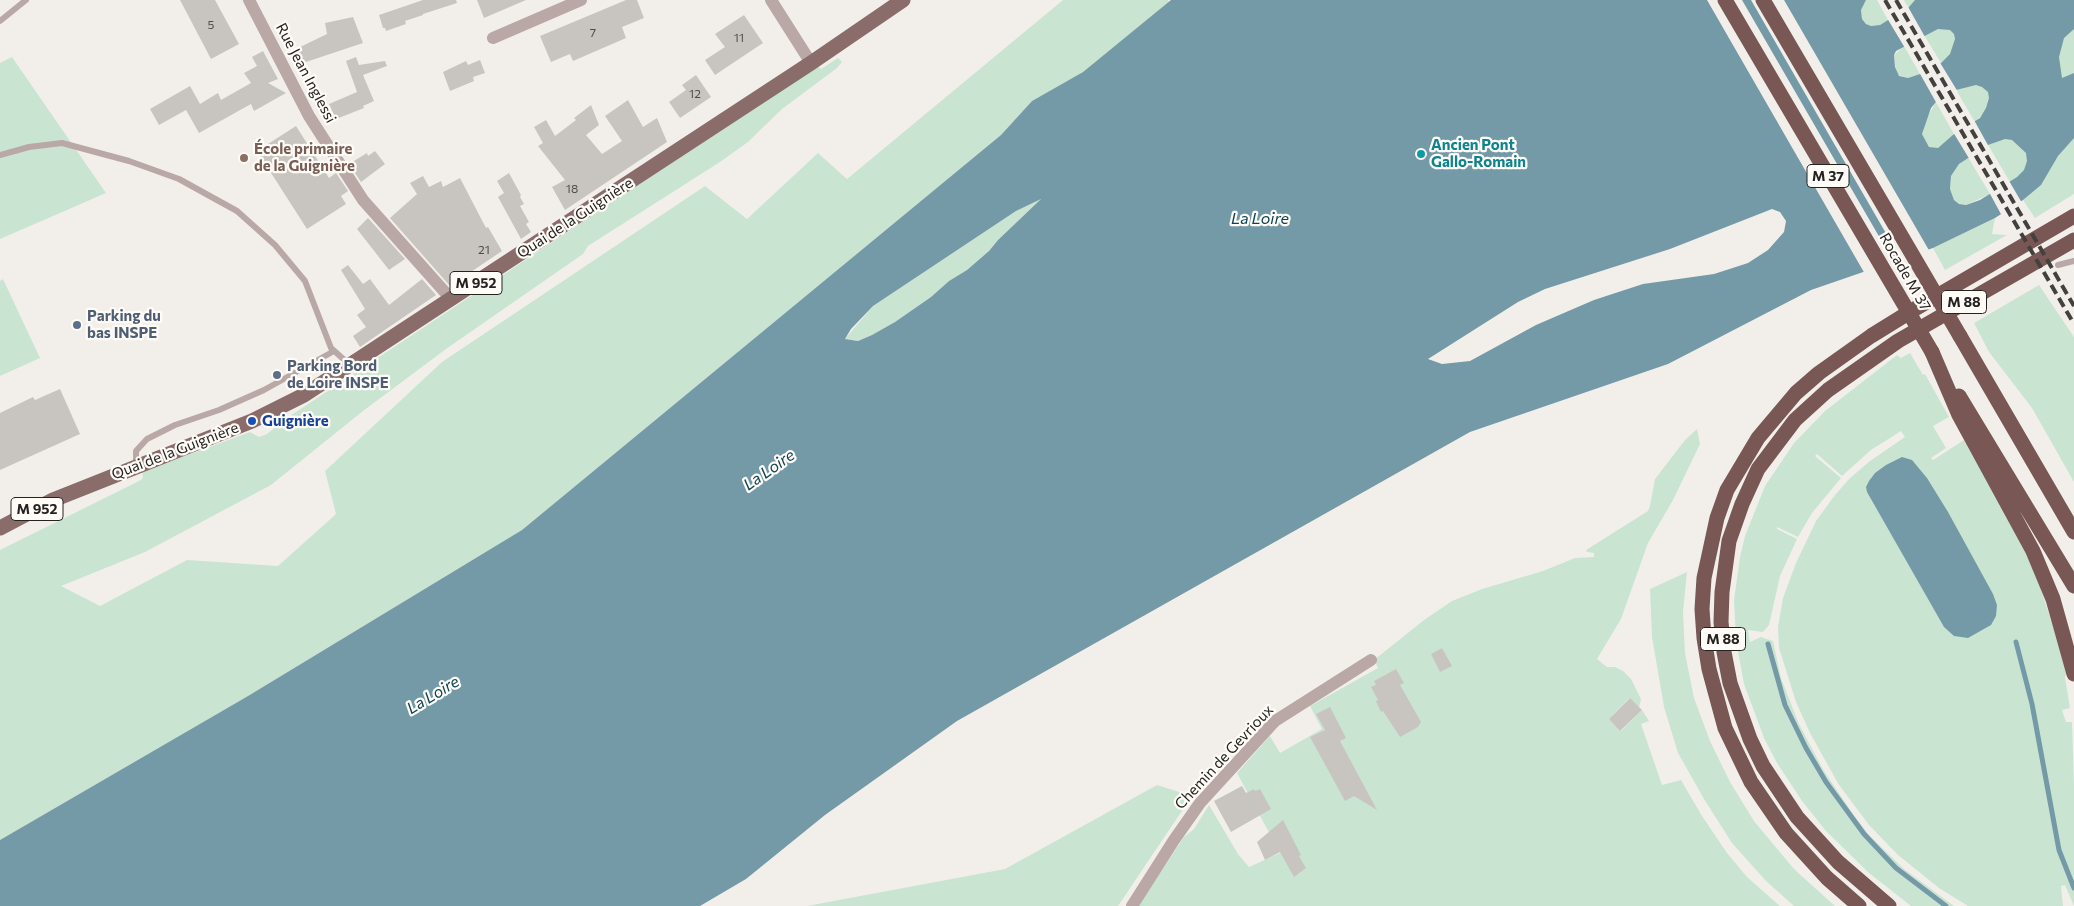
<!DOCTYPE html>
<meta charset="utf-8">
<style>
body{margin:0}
canvas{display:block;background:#f2efeb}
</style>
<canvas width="2074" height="906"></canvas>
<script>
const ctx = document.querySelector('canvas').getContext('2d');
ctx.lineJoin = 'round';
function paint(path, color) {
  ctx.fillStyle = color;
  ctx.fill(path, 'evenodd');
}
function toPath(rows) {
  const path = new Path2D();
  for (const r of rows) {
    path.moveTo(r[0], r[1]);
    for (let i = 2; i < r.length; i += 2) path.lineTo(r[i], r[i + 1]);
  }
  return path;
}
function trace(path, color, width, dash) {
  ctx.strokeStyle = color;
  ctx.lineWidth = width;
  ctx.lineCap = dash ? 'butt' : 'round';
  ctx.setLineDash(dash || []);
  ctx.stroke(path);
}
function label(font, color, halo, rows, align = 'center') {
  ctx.font = font + ' Commissioner,sans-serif';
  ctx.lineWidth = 4.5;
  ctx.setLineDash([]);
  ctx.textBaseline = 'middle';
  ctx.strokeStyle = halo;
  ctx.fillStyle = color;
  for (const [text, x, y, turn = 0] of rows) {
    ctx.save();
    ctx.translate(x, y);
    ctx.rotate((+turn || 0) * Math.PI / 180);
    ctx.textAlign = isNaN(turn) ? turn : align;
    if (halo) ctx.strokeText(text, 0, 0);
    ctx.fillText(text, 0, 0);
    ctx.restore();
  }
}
paint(toPath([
 [1063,0,1168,0,1169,2,1083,72,1032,101,1001,135,522,530,248,696,0,840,0,550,141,480,143,477,142,472,250,432,259,437,267,434,293,414,818,66,821,69,838,58,842,62,837,68,782,109,748,142,720,162,588,246,583,254,446,349,363,411,271,485,145,552,61,586,100,606,187,560,278,566,336,514,325,471,442,362,705,186,747,219,818,153,847,179],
 [1866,0,1877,0,1888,20,1880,25,1871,26,1866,24,1862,19,1861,10],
 [1904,0,2074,0,2074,194,2035,218,2023,200,2029,194,2018,176,2010,182,1988,145,1997,141,1982,115,1975,122,1956,90,1965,87,1948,57,1941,63,1924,35,1932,31,1914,1,1908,8],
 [1904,46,1920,74,1908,78,1899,76,1896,73,1894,55],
 [12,57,106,193,0,239,0,63],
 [1936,102,1954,134,1948,141,1938,148,1933,149,1929,147,1922,134,1924,123],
 [1968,157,1990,194,1966,205,1959,204,1954,200,1950,189,1951,176,1959,164],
 [1042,198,998,240,989,251,967,270,949,281,931,297,895,322,872,335,858,341,845,339,873,306,1016,211],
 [1995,218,1992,234,2007,235,1945,270,1933,248],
 [3,279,40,358,0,376,0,281],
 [2039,285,2074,337,2074,482,2032,408,1989,352,1974,323],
 [1910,353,1923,375,1925,374,1949,417,1933,426,1946,448,1931,458,1933,460,1964,440,2023,546,2036,574,2058,642,2072,663,2065,677,2070,708,2062,710,2066,722,2072,722,2074,786,2074,906,2065,885,2061,886,2063,906,1968,906,1939,888,1898,855,1869,825,1839,785,1810,733,1796,702,1779,648,1778,627,1783,598,1796,563,1816,521,1835,495,1849,479,1870,461,1905,437,1901,431,1871,450,1842,476,1817,454,1815,456,1841,478,1812,513,1798,537,1777,527,1777,529,1797,539,1780,576,1769,625,1763,632,1748,630,1750,642,1761,637,1773,641,1781,678,1799,724,1824,771,1853,814,1870,836,1904,869,1954,906,1911,906,1869,873,1826,831,1802,801,1777,763,1764,738,1744,684,1736,641,1734,600,1740,557,1745,536,1765,486,1794,443,1825,411,1897,355,1901,358],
 [1697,429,1700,444,1673,500,1648,543,1621,619,1597,659,1607,667,1615,667,1623,671,1631,679,1641,699,1639,708,1629,698,1609,719,1621,731,1642,710,1649,721,1641,724,1662,785,1681,780,1702,816,1727,853,1747,877,1780,906,1138,906,1184,837,1194,829,1209,805,1238,854,1249,867,1280,853,1237,773,1269,737,1270,736,1280,753,1322,729,1310,706,1378,668,1374,660,1424,620,1452,601,1482,589,1543,571,1575,558,1594,557,1594,553,1587,552,1586,550,1648,511,1650,506,1655,479,1685,440],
 [1687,572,1683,612,1685,653,1694,698,1710,741,1730,782,1754,821,1794,869,1835,906,1794,906,1766,881,1732,843,1704,799,1678,753,1664,707,1652,637,1650,589],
 [1157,785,1192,796,1118,906,807,906,1005,869]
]), '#c9e5d2');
paint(toPath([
 [1171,0,1866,0,1861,10,1862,19,1866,24,1871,26,1880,25,1888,20,1908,8,1915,0,2074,0,2074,29,2064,38,2059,57,2062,78,2074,73,2074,138,2058,156,2041,185,2023,200,1995,218,1933,248,1811,290,1668,364,1470,432,957,721,825,815,746,879,700,906,0,906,0,840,248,696,522,530,1001,135,1032,101,1083,72],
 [1938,29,1950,30,1954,34,1955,39,1950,54,1941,63,1920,74,1908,78,1899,76,1895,67,1894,55,1896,51],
 [1976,85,1982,87,1988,92,1989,98,1986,108,1980,118,1954,134,1938,148,1929,147,1922,134,1931,108,1936,102,1956,90],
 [2005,139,2012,140,2026,153,2027,161,2024,170,2017,177,1980,200,1966,205,1959,204,1954,200,1950,189,1951,176,1959,164,1988,145],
 [1041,199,998,240,989,251,967,270,949,281,931,297,895,322,872,335,858,341,845,339,851,329,873,306,1016,211],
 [1772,209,1780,212,1786,221,1784,232,1768,250,1748,263,1714,274,1643,284,1594,300,1536,325,1470,361,1442,364,1428,359,1518,302,1545,289,1670,249],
 [1902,457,1912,460,1927,478,1948,512,1993,594,1997,605,1996,616,1991,625,1968,638,1954,636,1944,627,1867,492,1866,487,1869,481,1875,473,1886,465]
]), '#759aa7');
paint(toPath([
 [1707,0,1742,0,1895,264,1865,274],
 [1751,0,1784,0,1930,252,1902,261],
 [1907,5,1925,37,1905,48,1887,18],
 [1939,61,1958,92,1937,104,1919,72],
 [1974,120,1989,147,1970,160,1953,132],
 [2008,179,2022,203,2002,216,1989,192]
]), '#f2efeb');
trace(toPath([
 [2016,642,2032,704,2059,850,2074,888],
 [1768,644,1785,705,1806,748,1826,782,1864,834,1896,868,1946,906]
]), '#759aa7', 5);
paint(toPath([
 [180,0,215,0,239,44,211,59],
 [423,0,456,0,457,3,423,14,423,15,405,21,406,24,386,31,385,28,383,28,379,15],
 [477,0,526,0,484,18],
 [626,0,637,0,644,18,622,27,626,38,573,61,570,54,551,62,540,36],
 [744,15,763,43,715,75,705,60,725,47,715,34],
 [353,17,363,43,300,64,294,50,327,34,325,23],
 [263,51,278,79,268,83,286,93,254,111,251,104,199,133,186,110,159,125,150,109,190,86,200,104,218,93,221,100,251,83,244,73,257,66,252,57],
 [356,57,359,65,385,61,387,66,363,75,374,101,363,106,364,108,336,119,329,104,357,92,346,61],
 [480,60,485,73,473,77,474,81,450,91,443,72,466,61,468,65],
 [696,75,711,97,680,118,669,102,686,90,682,85],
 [628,100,643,127,657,118,667,142,565,210,552,187,565,180,538,146,543,143,534,127,546,120,555,136,576,120,574,118,591,105,599,125,586,135,602,154,622,141,605,116],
 [296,126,329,178,336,173,348,191,341,196,346,204,307,229,257,151],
 [375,151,385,164,361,182,349,164,367,153,368,156],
 [509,173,521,195,520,197,524,204,520,206,529,222,526,224,531,232,521,239,498,197,504,193,497,181],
 [423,176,429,187,441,181,443,187,460,178,486,228,488,227,502,251,450,286,390,218,417,194,410,183],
 [368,218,405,259,389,270,357,229],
 [348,265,363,284,370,279,389,305,422,279,436,295,360,347,353,336,366,327,357,315,365,309,341,270],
 [60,389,80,434,0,470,0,413,33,397,35,400],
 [1442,648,1452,666,1440,672,1431,654],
 [1396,669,1404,683,1400,685,1421,722,1418,727,1400,737,1383,711,1381,712,1376,701,1378,700,1371,687,1376,685,1374,681],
 [1630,698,1642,710,1620,731,1609,719],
 [1330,707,1346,738,1340,741,1377,810,1354,796,1345,801,1310,737,1325,730,1316,714],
 [1242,786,1246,793,1254,789,1255,791,1260,789,1271,809,1231,832,1214,801],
 [1283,820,1301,855,1299,856,1306,868,1294,877,1280,852,1265,860,1257,842]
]), '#c8c5c1');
trace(toPath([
 [0,21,26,0],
 [0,155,29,147,62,143,129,161,179,179,237,211,275,245,305,281,331,348,350,365],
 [2058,265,2074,261],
 [136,466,136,451,147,439,175,425,219,410,264,390,334,351]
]), '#b9a8a6', 6);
trace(toPath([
 [249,0,309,116,363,200,451,299],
 [771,0,811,63],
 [493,38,581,0],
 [1132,906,1174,840,1200,803,1275,721,1371,660]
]), '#b9a8a6', 12);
trace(toPath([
 [0,528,53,500,252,421,304,395,811,63,903,0]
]), '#8a6d6a', 15);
trace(toPath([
 [1960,336,2074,532],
 [1932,352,1959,415,2033,551,2053,599,2074,674],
 [1959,396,2074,586],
 [1859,906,1827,878,1786,833,1751,782,1725,728,1709,669,1704,638,1702,609,1704,578,1717,518,1727,490,1758,438,1796,393,1819,373,1871,336,1913,310,2074,216],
 [1889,906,1838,862,1797,817,1763,766,1750,739,1730,683,1724,652,1721,622,1722,592,1729,541,1742,504,1758,469,1795,420,1828,390,1898,341,2074,240]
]), '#795754', 15);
trace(toPath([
 [1885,0,2074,324],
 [1896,0,2074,306]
]), '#42413e', 4, [10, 5]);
trace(toPath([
 [1725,0,1932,352],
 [1763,0,1960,336]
]), '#795754', 15);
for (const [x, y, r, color] of [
 [1421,154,5,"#0f9aa8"],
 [244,158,5,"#8d6e63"],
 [77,325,5,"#5c6f8a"],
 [277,375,5,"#5c6f8a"],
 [252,421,5,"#1a4fb4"]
]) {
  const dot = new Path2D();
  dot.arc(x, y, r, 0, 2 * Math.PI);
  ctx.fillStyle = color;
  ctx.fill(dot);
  trace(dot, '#fffcf8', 2);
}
label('12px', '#4d4c49', null, [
 ["5",211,25],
 ["7",593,33],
 ["11",739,38],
 ["12",695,94],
 ["18",572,189],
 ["21",484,250]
]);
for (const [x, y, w] of [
 [1828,176,42],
 [476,283,52],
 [1964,302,45],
 [37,509,52],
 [1723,639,45]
]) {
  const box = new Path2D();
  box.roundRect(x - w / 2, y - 11.5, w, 23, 4);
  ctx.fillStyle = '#fffcf8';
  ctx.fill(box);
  trace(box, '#242321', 1);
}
label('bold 14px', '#242321', null, [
 ["M 37",1828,176],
 ["M 952",476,283],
 ["M 88",1964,302],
 ["M 952",37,509],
 ["M 88",1723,639]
]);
label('15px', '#242321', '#fffcf8', [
 ["Rue Jean Inglessi",306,73,62],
 ["Quai de la Guignière",575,218,-33],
 ["Rocade M 37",1905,272,60],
 ["Quai de la Guignière",175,451,-21],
 ["Chemin de Gevrioux",1224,757,-47]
]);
label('bold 15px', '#0d838f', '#fffcf8', [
 ["Ancien Pont",1431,145],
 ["Gallo-Romain",1431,162]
], 'left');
label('bold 15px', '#785e54', '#fffcf8', [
 ["École primaire",254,149],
 ["de la Guignière",254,166]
], 'left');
label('bold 15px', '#4e5e75', '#fffcf8', [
 ["Parking du",87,316],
 ["bas INSPE",87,333],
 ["Parking Bord",287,366],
 ["de Loire INSPE",287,383]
], 'left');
label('bold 15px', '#164399', '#fffcf8', [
 ["Guignière",262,421]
], 'left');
label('italic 16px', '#0b4352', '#fffcf8', [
 ["La Loire",1260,219],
 ["La Loire",769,470,-35],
 ["La Loire",433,695,-31]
]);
</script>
